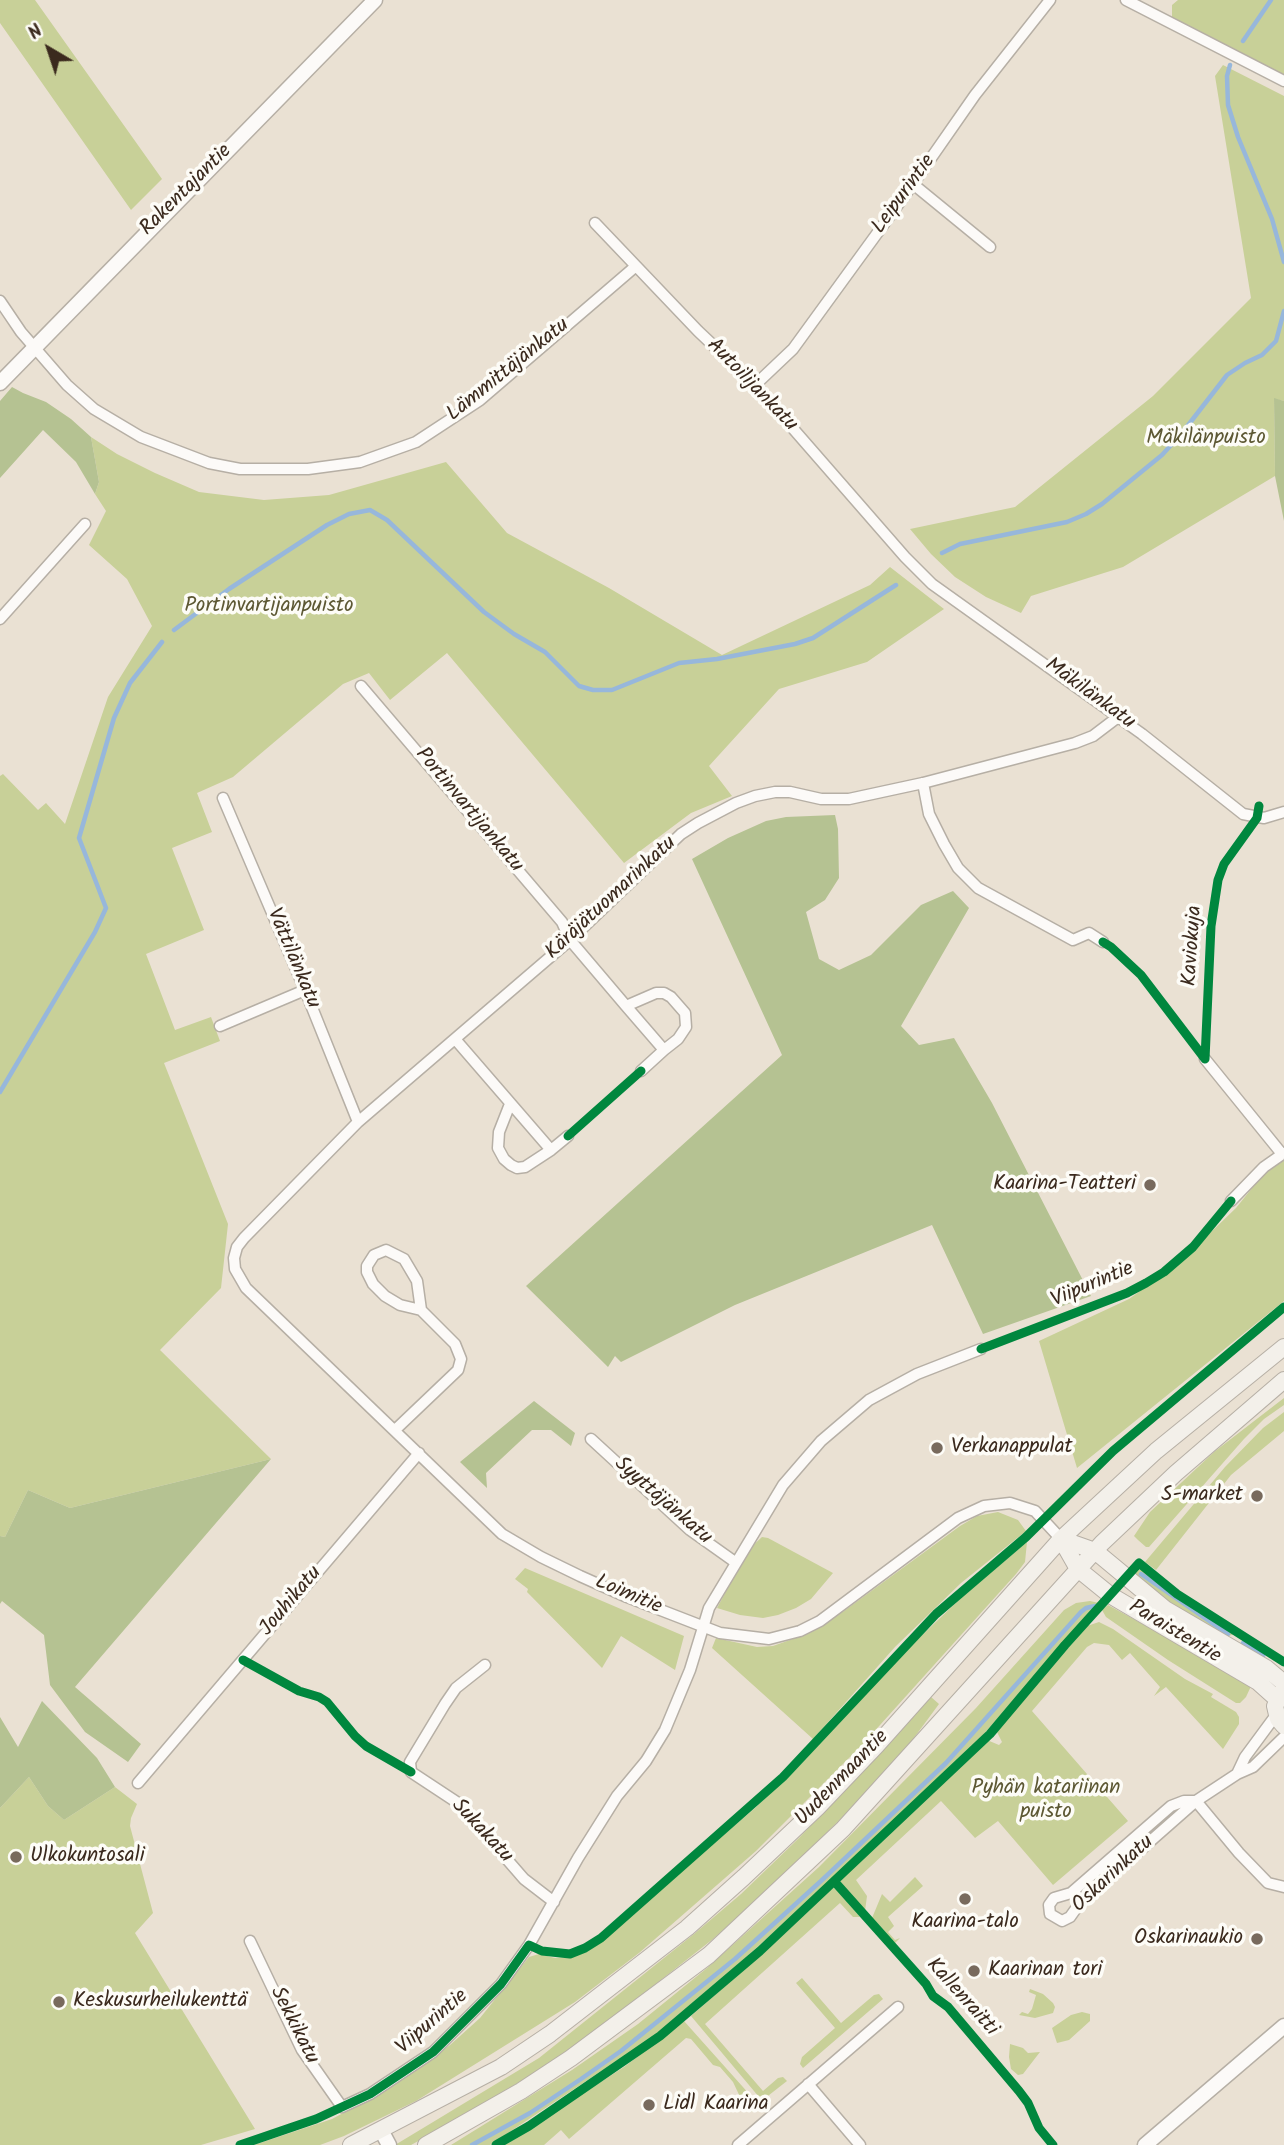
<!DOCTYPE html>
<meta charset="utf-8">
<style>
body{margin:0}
#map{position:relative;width:1284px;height:2145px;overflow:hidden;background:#eae1d3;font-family:Kalam,sans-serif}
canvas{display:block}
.north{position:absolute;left:14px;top:14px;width:70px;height:70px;-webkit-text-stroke:5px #fdfcf7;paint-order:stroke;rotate:321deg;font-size:19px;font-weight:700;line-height:28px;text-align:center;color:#3b2a1e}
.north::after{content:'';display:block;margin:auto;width:24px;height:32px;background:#3b2a1e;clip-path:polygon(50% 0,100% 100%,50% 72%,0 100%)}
</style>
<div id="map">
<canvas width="1284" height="2145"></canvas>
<div class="north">N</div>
</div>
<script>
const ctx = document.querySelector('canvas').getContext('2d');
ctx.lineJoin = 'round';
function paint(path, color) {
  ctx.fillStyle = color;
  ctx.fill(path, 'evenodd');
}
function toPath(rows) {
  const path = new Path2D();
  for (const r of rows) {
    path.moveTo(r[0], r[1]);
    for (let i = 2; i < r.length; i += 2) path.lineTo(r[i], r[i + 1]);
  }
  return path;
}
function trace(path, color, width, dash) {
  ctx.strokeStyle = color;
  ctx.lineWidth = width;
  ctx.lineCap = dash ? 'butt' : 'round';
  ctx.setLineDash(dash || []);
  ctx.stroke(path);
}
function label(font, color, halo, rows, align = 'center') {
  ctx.font = font + ' Kalam,sans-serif';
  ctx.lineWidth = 7;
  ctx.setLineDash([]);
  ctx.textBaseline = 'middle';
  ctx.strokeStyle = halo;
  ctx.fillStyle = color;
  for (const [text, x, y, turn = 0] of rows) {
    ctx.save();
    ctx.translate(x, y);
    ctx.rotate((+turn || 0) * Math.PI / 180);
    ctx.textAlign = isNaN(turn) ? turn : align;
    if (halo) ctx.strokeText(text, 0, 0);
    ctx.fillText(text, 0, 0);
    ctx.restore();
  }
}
paint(toPath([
 [0,0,35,0,162,179,131,210,0,23],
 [1178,0,1284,0,1284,76,1172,23,1172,5],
 [1223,65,1284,96,1284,401,1274,399,1275,476,1123,567,1031,596,1021,613,986,597,955,577,931,554,910,529,1015,507,1153,396,1251,298,1215,76],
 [91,437,117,454,155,473,199,492,264,500,329,495,446,462,507,533,609,588,722,655,870,585,890,567,944,609,867,662,779,689,709,766,732,796,691,813,624,863,447,653,390,700,369,673,343,684,233,777,197,793,212,832,172,848,204,930,146,954,175,1030,211,1017,220,1041,164,1063,228,1224,221,1288,160,1350,271,1459,70,1508,28,1490,5,1537,0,1536,0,776,3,774,38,810,46,803,65,824,108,697,152,626,127,579,89,545,106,511,95,494,99,482],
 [1284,1155,1284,1301,1077,1468,1039,1341,1129,1299,1180,1262,1236,1208,1269,1167],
 [1284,1398,1284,1405,1264,1419,1244,1439,1149,1547,1146,1547,1138,1540,1134,1536,1150,1512,1214,1452],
 [1284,1412,1284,1431,1231,1475,1156,1570,1145,1562,1225,1467,1263,1428],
 [998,1512,1018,1520,1026,1531,961,1583,895,1647,813,1739,712,1648,716,1638,757,1647,773,1646,804,1635,844,1611,960,1526,977,1516],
 [762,1537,768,1538,833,1573,811,1599,796,1608,778,1615,763,1618,740,1615,717,1608,749,1549],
 [1027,1542,1025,1562,1016,1574,862,1745,756,1851,639,1953,575,2002,416,2101,344,2136,320,2145,254,2145,332,2119,393,2086,450,2045,480,2018,529,1957,539,1954,555,1958,568,1957,580,1953,602,1939,754,1809,801,1764,891,1665,962,1597],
 [525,1568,684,1636,675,1670,621,1636,602,1668,527,1592,528,1589,515,1579],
 [1140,1569,1179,1597,1235,1634,1225,1637,1183,1612,1134,1574],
 [1090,1601,1099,1603,982,1736,798,1911,666,2028,490,2145,451,2145,572,2070,638,2024,707,1968,819,1867,976,1708,1064,1610,1076,1603],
 [1108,1605,1252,1684,1246,1697,1240,1703,1236,1703,1168,1660,1106,1617,1102,1610],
 [1099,1622,1113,1629,1185,1679,1213,1694,1211,1697,1236,1712,1239,1717,1239,1724,1223,1749,1166,1687,1154,1696,1160,1687,1130,1653,1122,1660,1109,1645,1094,1643,1087,1647,1032,1711,1128,1821,1053,1885,998,1821,975,1838,941,1801,856,1880,867,1896,865,1911,840,1884,841,1878,987,1740,999,1745,1002,1742,996,1730,1001,1722,1079,1633,1087,1626],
 [931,1697,939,1704,908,1746,864,1796,764,1894,713,1939,591,2035,540,2069,475,2110,411,2145,395,2145,539,2058,694,1934,741,1894,799,1838],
 [29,1777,48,1806,64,1820,115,1787,137,1804,131,1818,130,1826,153,1913,135,1933,255,2129,201,2145,0,2145,0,1808],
 [915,1877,923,1886,888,1917,894,1926,888,1932,895,1940,900,1938,895,1943,872,1918,882,1894,890,1902],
 [831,1888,835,1888,860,1917,853,1917,840,1903,705,2024,763,2091,778,2078,783,2077,787,2081,764,2099,759,2097,691,2016,763,1953],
 [802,1978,841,2023,874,1995,879,1994,883,1999,803,2068,800,2064,802,2057,835,2028,796,1983],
 [1030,1989,1043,1994,1053,2003,1055,2007,1053,2013,1035,2018,1019,2015,1022,2012,1028,2014,1032,2009,1036,1995,1029,1992],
 [1082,2012,1090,2014,1090,2021,1069,2040,1057,2043,1052,2028,1071,2015],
 [684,2021,759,2105,752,2112,742,2101,733,2082,720,2067,713,2065,691,2039,686,2038,569,2139,561,2130,544,2145,503,2145,624,2067],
 [1010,2044,1023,2048,1028,2053,1040,2052,1023,2074,1018,2075,1011,2069,1009,2057]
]), '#c8d098');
paint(toPath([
 [12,387,23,393,46,402,71,419,91,437,99,482,95,494,76,462,43,430,0,478,0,401],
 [1274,398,1284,401,1284,521,1275,476],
 [835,815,838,829,839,878,825,900,806,912,819,959,839,970,871,955,921,905,953,891,969,908,901,1026,919,1045,954,1038,992,1103,1091,1296,983,1334,932,1225,735,1305,621,1362,615,1356,608,1367,526,1286,782,1055,692,859,728,838,766,821,786,817],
 [534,1401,575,1433,571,1446,551,1430,532,1430,486,1473,487,1488,460,1462],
 [271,1459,75,1687,141,1744,128,1762,85,1732,50,1685,44,1635,2,1601,0,1604,0,1536,5,1537,28,1490,70,1508],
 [42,1701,97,1758,115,1787,64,1820,48,1806,29,1777,0,1808,0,1717,18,1747]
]), '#b5c292');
trace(toPath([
 [1243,41,1271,0],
 [1230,65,1227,76,1228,105,1238,137,1272,219,1284,262],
 [942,553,960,544,1067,522,1086,514,1102,504,1162,455,1182,433,1227,375,1245,363,1262,355,1276,341,1284,311],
 [174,630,229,589,327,525,349,514,370,510,387,520,484,612,514,634,545,652,579,686,593,690,612,690,679,663,717,659,795,644,813,638,896,585],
 [0,1092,95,932,106,908,79,838,114,718,130,683,162,642],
 [1141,1574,1228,1634],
 [1243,1643,1263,1656],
 [472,2145,530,2113,581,2079,621,2051,735,1959,821,1881,946,1763,1081,1612,1086,1608,1095,1606]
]), '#97b7db', 4.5);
const minor = toPath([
 [1126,0,1284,81],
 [913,184,990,247],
 [595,223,698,331,755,385,905,557,932,584,1142,734,1243,814,1264,818,1284,812],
 [0,301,21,332,67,385,94,409,141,437,209,463,240,469,308,469,360,462,416,442,480,400,636,266],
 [755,385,793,349,913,184,975,95,1050,0],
 [0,619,85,524],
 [361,686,562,922,570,940,626,1006,664,1050,678,1039,686,1027,685,1013,671,997,664,993,656,993,626,1006],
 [923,783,929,814,944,844,958,868,978,888,1073,940,1089,933,1103,942],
 [223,798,305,990,358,1122],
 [220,1026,305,990],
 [455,1039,551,1150,525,1167,517,1168,511,1165,504,1159,498,1148,499,1132,510,1104],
 [1205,1059,1282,1154],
 [641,1071,664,1050],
 [551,1150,568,1136],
 [1231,1201,1264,1167,1284,1153],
 [395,1430,458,1370,461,1359,455,1344,421,1310,417,1281,404,1259,386,1250,374,1255,367,1266,367,1272,373,1284,385,1296,400,1305,421,1310],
 [591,1439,690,1530,735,1562],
 [1061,1539,1035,1511,1010,1503,984,1506,958,1518,820,1621,800,1631,769,1639,720,1633,627,1597,580,1576,541,1557,502,1534,246,1288,235,1269,234,1258,237,1247,244,1238,358,1122,570,940,681,834,698,823,736,803,755,796,775,792,790,792,821,799,849,799,923,783,1075,743,1093,736,1118,717],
 [485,1665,456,1688,445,1704,410,1762,411,1772,458,1803,524,1879,554,1902],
 [1237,1774,1245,1757,1276,1715],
 [138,1783,419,1453],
 [1196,1801,1184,1801,1171,1806,1071,1893,1054,1898,1049,1905,1050,1914,1062,1921,1070,1917,1080,1903,1196,1801,1237,1774,1253,1767,1284,1737],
 [1196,1801,1239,1853,1268,1883,1284,1887],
 [250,1941,302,2050,342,2107,370,2094,433,2052,501,1984,529,1945,578,1858,617,1796,646,1761,665,1730,690,1670,709,1608,783,1485,821,1441,869,1400,917,1374,981,1349],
 [808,2084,860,2145],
 [738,2145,898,2007]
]);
const tertiary = toPath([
 [0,383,375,0],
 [381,2130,389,2145],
 [1145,2145,1284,2026]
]);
const secondary = toPath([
 [1061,1539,1078,1569,1110,1595,1258,1682,1277,1699],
 [1061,1539,1095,1551,1165,1609,1266,1668,1284,1683],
 [1282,1692,1275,1706,1278,1719,1284,1726],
 [351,2145,501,2067,550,2034,687,1928,744,1877,817,1808,877,1745,1061,1539,1156,1451,1284,1347],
 [426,2145,521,2091,571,2058,709,1955,843,1829,1102,1543,1176,1473,1284,1380]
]);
trace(minor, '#b6afa5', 13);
trace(tertiary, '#b6afa5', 17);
trace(secondary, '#b6afa5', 18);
trace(minor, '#fcfaf8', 10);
trace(tertiary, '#fcfaf8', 14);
trace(secondary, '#f3f0ea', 16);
trace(toPath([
 [1103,942,1111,947,1141,975,1205,1059],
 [1205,1059,1211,926,1218,880,1224,864,1257,818,1259,806],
 [568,1136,641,1071],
 [981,1349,1127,1293,1146,1283,1164,1272,1193,1247,1231,1201],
 [243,1660,299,1691,319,1697,327,1702,355,1736,366,1746,411,1772],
 [834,1881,926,1984,933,1996,948,2007,1019,2091,1028,2103,1039,2128,1053,2145],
 [240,2145,316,2119,370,2094,433,2052,501,1984,529,1945,542,1951,570,1954,585,1948,601,1938,783,1777,936,1614,1026,1537,1113,1451,1284,1307],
 [496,2145,529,2126,660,2036,760,1951,990,1734,1065,1645,1139,1563,1177,1594,1284,1662]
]), '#00873e', 9);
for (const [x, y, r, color] of [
 [1150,1185,7,"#786a5d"],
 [937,1448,7,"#786a5d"],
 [1257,1496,7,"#786a5d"],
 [16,1857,7,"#786a5d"],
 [965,1899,7,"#786a5d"],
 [1257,1939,7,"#786a5d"],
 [974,1971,7,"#786a5d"],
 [59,2002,7,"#786a5d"],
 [649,2105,7,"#786a5d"]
]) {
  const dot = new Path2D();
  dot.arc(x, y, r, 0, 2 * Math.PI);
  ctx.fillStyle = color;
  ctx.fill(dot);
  trace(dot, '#fdfcf7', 2.5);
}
label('21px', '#3b2a1e', '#fdfcf7', [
 ["Rakentajantie",187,191,-45],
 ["Leipurintie",905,195,-54],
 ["Lämmittäjänkatu",509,371,-39],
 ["Autoilijankatu",751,386,46],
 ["Mäkilänkatu",1089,695,36],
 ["Portinvartijankatu",468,811,50],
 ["Käräjätuomarinkatu",612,899,-43],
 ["Kaviokuja",1194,946,-86],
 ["Vättilänkatu",292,959,67],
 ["Viipurintie",1093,1286,-23],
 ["Syyttäjänkatu",662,1502,41],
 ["Loimitie",628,1596,23],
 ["Jouhikatu",292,1602,-50],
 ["Paraistentie",1174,1633,31],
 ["Uudenmaantie",843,1779,-46],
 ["Sukakatu",481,1832,47],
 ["Oskarinkatu",1114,1875,-43],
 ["Kallenraitti",961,1998,48],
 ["Viipurintie",433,2023,-41],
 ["Sekkikatu",293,2026,63]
]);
label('21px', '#5d5834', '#fdfcf7', [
 ["Mäkilänpuisto",1206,439],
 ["Portinvartijanpuisto",269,607],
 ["Pyhän katariinan",1046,1789],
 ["puisto",1046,1813]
]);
label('21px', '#3b2a1e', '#fdfcf7', [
 ["Kaarina-Teatteri",1136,1185,"right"],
 ["Verkanappulat",951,1448],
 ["S-market",1243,1496,"right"],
 ["Ulkokuntosali",30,1857],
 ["Kaarina-talo",965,1923,"center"],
 ["Oskarinaukio",1243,1939,"right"],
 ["Kaarinan tori",988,1971],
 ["Keskusurheilukenttä",73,2002],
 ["Lidl Kaarina",663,2105]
], 'left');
</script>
